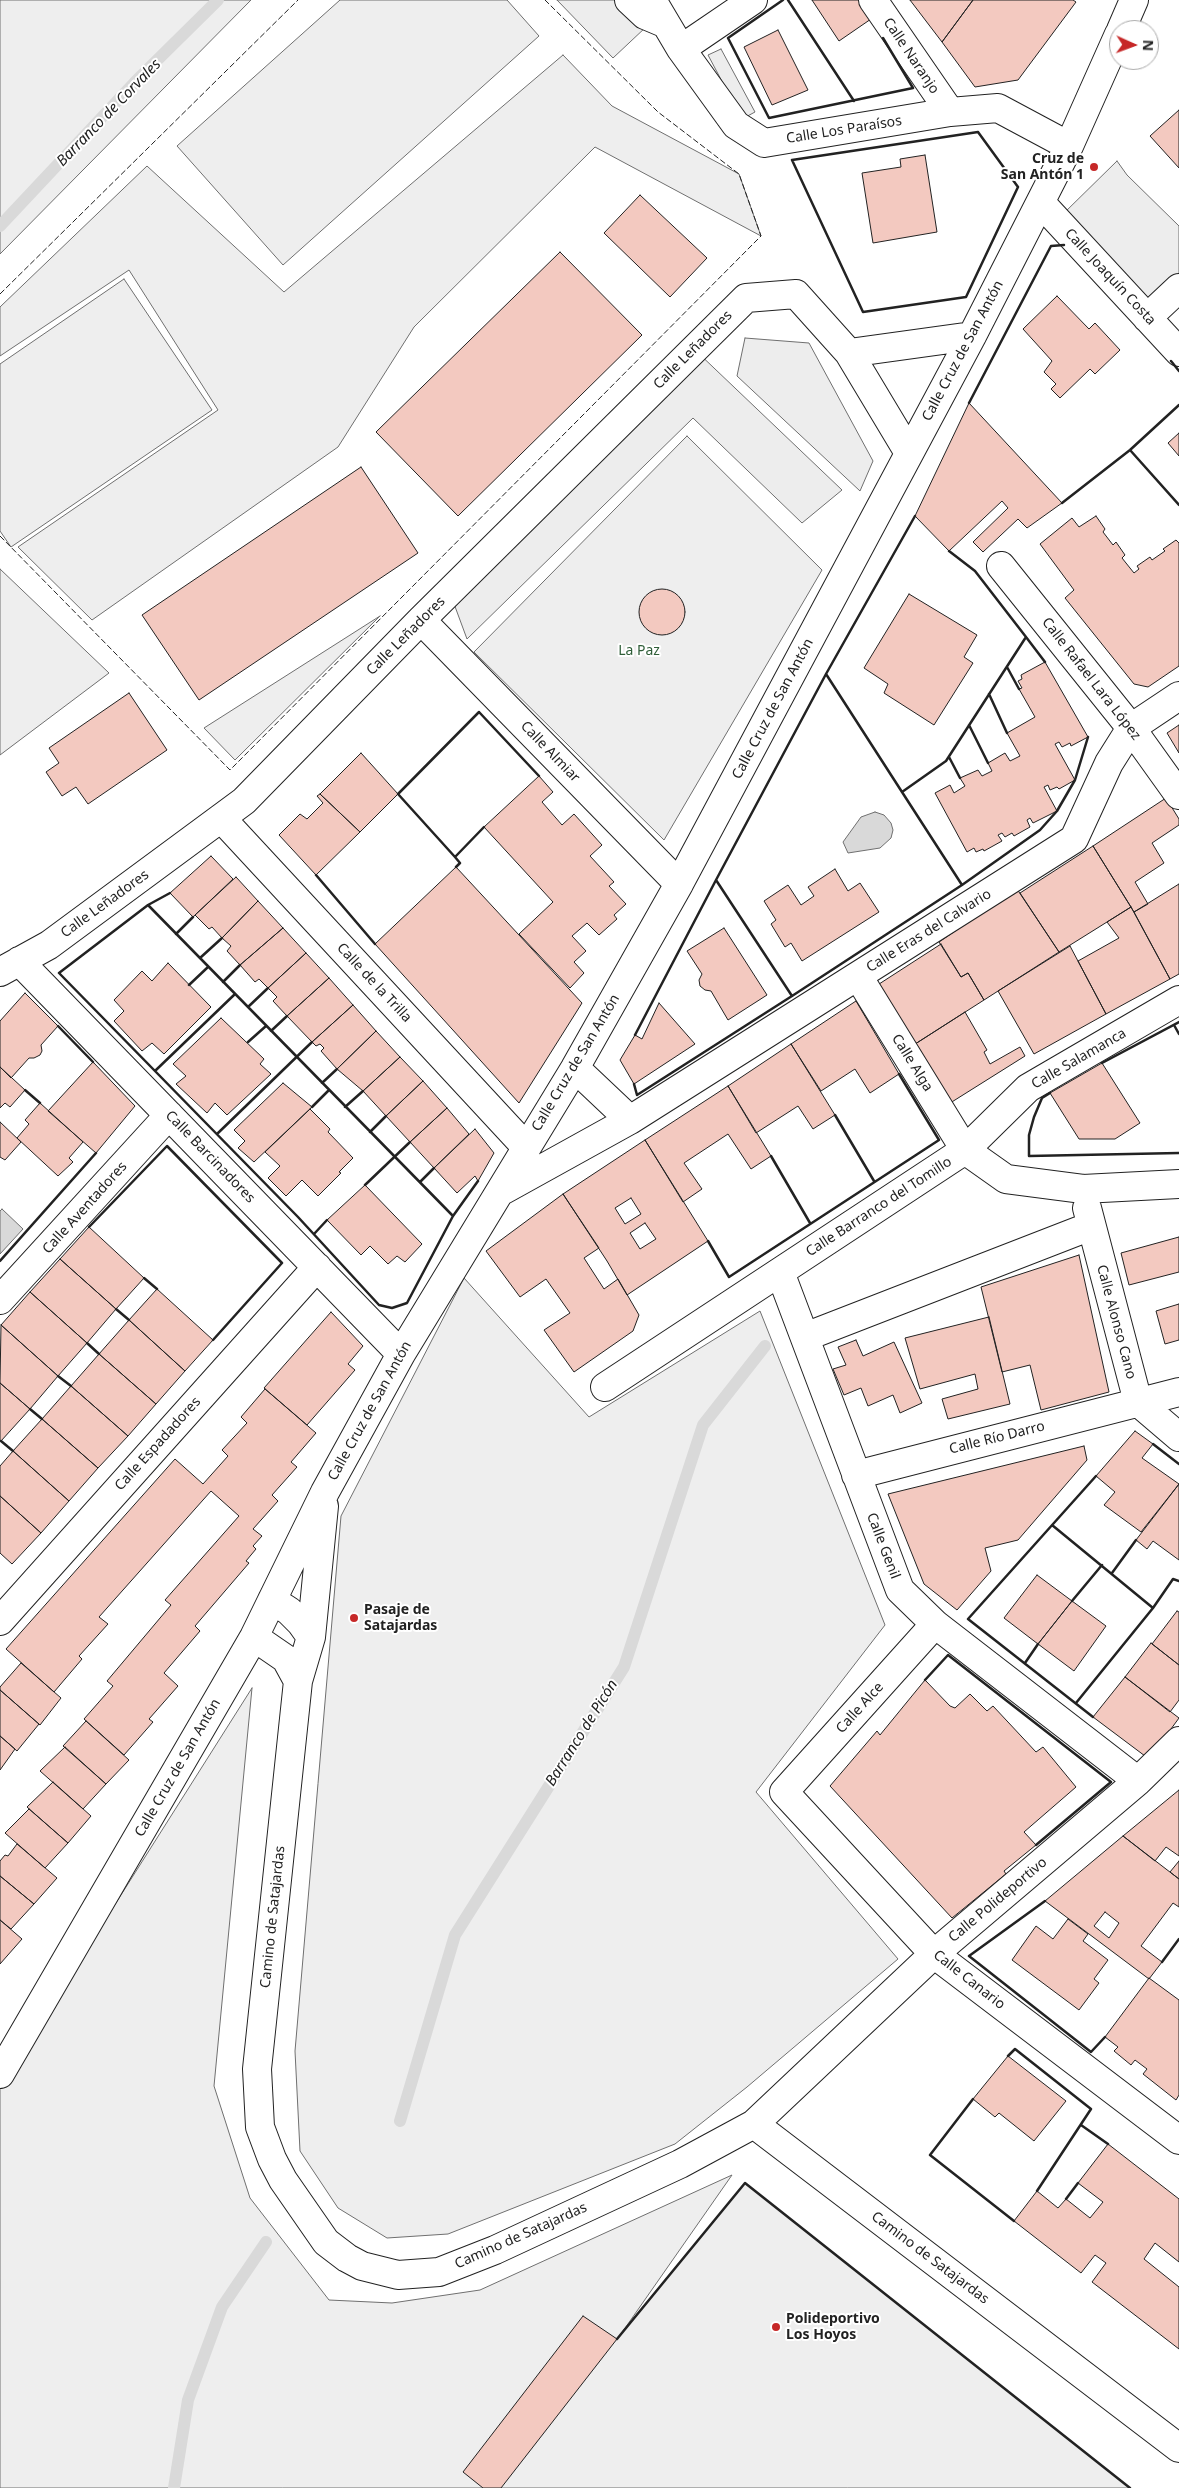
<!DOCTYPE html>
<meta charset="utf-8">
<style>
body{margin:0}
#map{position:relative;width:1179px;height:2488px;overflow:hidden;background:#fff;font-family:"Noto Sans",sans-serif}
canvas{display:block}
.north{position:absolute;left:1109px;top:20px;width:50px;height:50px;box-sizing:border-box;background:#fff;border:1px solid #a7a7a7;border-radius:50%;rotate:92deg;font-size:14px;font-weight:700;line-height:20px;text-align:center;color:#222}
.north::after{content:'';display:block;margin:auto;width:18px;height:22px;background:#c62828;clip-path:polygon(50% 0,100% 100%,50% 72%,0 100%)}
</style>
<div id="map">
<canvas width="1179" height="2488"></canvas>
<div class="north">N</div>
</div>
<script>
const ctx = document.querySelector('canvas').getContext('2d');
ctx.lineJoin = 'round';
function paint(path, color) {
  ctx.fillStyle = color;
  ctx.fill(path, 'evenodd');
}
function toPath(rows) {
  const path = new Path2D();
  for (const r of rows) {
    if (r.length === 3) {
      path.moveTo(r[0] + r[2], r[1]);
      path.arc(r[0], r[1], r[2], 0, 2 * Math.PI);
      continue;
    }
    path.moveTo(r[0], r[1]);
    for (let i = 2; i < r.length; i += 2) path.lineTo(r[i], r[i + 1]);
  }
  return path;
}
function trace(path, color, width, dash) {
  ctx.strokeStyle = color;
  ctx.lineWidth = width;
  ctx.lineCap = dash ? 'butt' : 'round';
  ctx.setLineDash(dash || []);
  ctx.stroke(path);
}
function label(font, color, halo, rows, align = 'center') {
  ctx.font = font + ' "Noto Sans",sans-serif';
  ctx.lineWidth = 4;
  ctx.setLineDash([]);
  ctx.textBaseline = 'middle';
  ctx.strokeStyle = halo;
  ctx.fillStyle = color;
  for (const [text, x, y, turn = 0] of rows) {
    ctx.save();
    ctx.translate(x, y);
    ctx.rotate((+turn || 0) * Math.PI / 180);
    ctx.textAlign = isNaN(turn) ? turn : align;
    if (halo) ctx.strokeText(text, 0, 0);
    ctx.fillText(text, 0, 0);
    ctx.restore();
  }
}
const green = toPath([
 [0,0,251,0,0,254,0,0],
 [340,0,507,0,539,36,283,265,177,146,340,0],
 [563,55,612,106,739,174,761,236,595,147,414,327,338,447,92,620,18,547,218,410,129,270,0,356,0,307,147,166,284,292,563,55],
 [124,279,212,410,11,547,0,531,0,364,124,279],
 [687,436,822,570,664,840,474,652,687,436],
 [0,569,109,673,0,755,0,569],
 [380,616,235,760,204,728,380,616],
 [464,1278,589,1417,760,1311,885,1625,756,1792,898,1959,747,2087,675,2144,448,2234,387,2238,338,2208,300,2151,295,2051,341,1516,464,1278],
 [252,1688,214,2086,250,2198,329,2300,392,2303,480,2290,732,2175,623,2331,745,2183,1130,2488,0,2488,0,2086,252,1688]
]);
paint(green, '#eee');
trace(green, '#6f6f6f', 1);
const parking = toPath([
 [557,0,620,0,646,27,613,58,557,0],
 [721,49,755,112,742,119,708,55,721,49],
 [1117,161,1127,175,1179,226,1179,281,1152,308,1062,215,1117,161],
 [745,338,809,343,873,461,860,491,737,376,745,338],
 [693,348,842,490,802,523,693,418,467,639,450,593,693,348]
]);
paint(parking, '#ededed');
trace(parking, '#6f6f6f', 1);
const water = toPath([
 [875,812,884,815,891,823,893,830,891,838,880,848,848,853,843,842,861,817,875,812],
 [2,1209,23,1229,0,1254,0,1211,2,1209]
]);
paint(water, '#d9d9d9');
trace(water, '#6f6f6f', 1);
trace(toPath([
 [0,226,136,81,218,0],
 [400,2121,455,1935,624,1667,703,1425,765,1346],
 [174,2488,188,2400,222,2307,266,2242]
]), '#d9d9d9', 12);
const building = toPath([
 [812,0,859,0,871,19,839,41,812,0],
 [910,0,973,0,942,42,910,0],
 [973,0,1073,0,1076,2,1018,80,975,87,942,42,973,0],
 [778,30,808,90,772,105,744,47,778,30],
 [1179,110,1179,168,1150,136,1179,110],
 [925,155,937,232,873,243,862,173,901,167,900,159,925,155],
 [640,195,707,258,670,297,604,233,640,195],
 [560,252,642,335,458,516,376,432,560,252],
 [1057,296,1089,329,1095,323,1120,350,1095,374,1090,369,1060,398,1051,389,1056,384,1044,372,1052,361,1023,329,1057,296],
 [969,403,1062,503,1027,528,1018,519,983,552,973,542,1008,508,1002,501,949,551,915,516,969,403],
 [1179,433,1179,456,1168,443,1179,433],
 [361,467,418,553,199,700,142,615,361,467],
 [1096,516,1105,529,1103,532,1113,545,1116,542,1125,555,1122,558,1134,573,1139,569,1137,566,1150,557,1152,560,1165,551,1163,549,1176,540,1179,543,1179,666,1148,687,1134,684,1065,598,1074,590,1040,544,1072,518,1079,527,1096,516],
 [662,612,23],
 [909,594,977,635,964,657,973,663,934,725,884,693,888,684,864,668,909,594],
 [1045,662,1088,737,1071,746,1070,743,1062,747,1059,742,1055,744,1075,780,1059,789,1057,787,1050,790,1048,785,1044,787,1057,811,1033,823,1030,818,1027,820,1030,827,1014,836,1012,833,1005,837,1002,833,998,835,1002,841,984,851,983,849,976,852,974,848,967,852,935,793,950,785,954,793,965,786,960,778,978,770,982,776,992,771,988,763,1005,753,1010,761,1020,756,1007,733,1035,717,1019,689,1022,688,1018,681,1022,679,1021,675,1045,662],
 [129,693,167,750,88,804,76,787,62,796,46,772,59,763,49,748,129,693],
 [1179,725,1179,753,1167,733,1179,725],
 [361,753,398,794,360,832,320,794,361,753],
 [539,776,553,792,542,802,562,825,574,814,602,845,590,856,614,882,609,886,626,904,614,915,617,919,599,935,587,923,572,936,586,951,574,962,584,973,570,988,519,934,553,902,484,827,539,776],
 [320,794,360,832,316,875,279,835,300,814,307,819,323,803,317,796,320,794],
 [1166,798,1179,819,1179,825,1152,843,1164,863,1135,882,1148,904,1134,912,1093,846,1166,798],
 [1093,846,1131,907,1059,952,1020,893,1093,846],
 [211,856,233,879,193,917,170,893,211,856],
 [456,867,582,1003,519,1103,375,944,456,867],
 [835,869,848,891,860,883,879,912,802,961,791,943,785,947,771,924,776,920,764,901,788,885,801,905,814,896,808,887,835,869],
 [236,877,258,901,222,938,212,927,209,929,195,915,236,877],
 [1179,884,1179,974,1170,979,1134,912,1179,884],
 [1017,889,1059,952,984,1000,968,973,961,977,939,942,1017,889],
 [258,901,283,928,240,965,227,951,231,946,222,938,258,901],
 [1131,907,1170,979,1106,1014,1078,961,1119,938,1107,922,1131,907],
 [283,928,306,953,268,988,259,979,255,982,240,965,283,928],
 [724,928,767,995,728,1020,711,991,705,990,700,986,699,980,702,974,687,951,724,928],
 [941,944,961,977,968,973,984,1000,912,1046,876,986,941,944],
 [1070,946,1106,1014,1034,1054,998,991,1070,946],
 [306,953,329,978,287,1016,273,1001,277,997,268,988,306,953],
 [168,963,211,1007,164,1054,152,1043,142,1051,114,1021,124,1011,114,1000,142,971,152,981,168,963],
 [329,978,353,1005,312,1042,287,1016,329,978],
 [25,993,58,1026,41,1045,42,1051,40,1055,34,1058,29,1058,11,1078,0,1067,0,1021,25,993],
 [856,1001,899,1074,870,1093,855,1069,821,1091,791,1044,856,1001],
 [659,1003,695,1044,634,1084,620,1060,635,1035,642,1039,659,1003],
 [353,1005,376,1031,337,1069,321,1051,324,1048,320,1044,316,1046,312,1042,353,1005],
 [965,1012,987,1050,984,1052,990,1064,1020,1047,1025,1056,947,1105,912,1046,965,1012],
 [221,1018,264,1059,260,1064,271,1074,227,1115,215,1103,207,1113,176,1084,186,1076,173,1064,221,1018],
 [376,1031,400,1057,363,1091,337,1069,376,1031],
 [791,1044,835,1115,813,1129,798,1106,756,1133,728,1086,791,1044],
 [400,1057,423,1081,386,1116,363,1091,400,1057],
 [93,1062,135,1106,96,1153,48,1111,93,1062],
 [1102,1063,1140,1123,1115,1139,1079,1139,1050,1093,1102,1063],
 [0,1067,25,1090,10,1107,5,1103,0,1108,0,1067],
 [423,1081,447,1108,410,1142,386,1116,423,1081],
 [283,1083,312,1107,254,1162,238,1148,245,1141,234,1130,283,1083],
 [728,1086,771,1156,751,1169,728,1134,684,1163,702,1189,683,1202,645,1140,728,1086],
 [40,1103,83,1142,69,1158,73,1162,58,1176,17,1138,29,1124,25,1120,40,1103],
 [447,1108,469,1134,434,1168,410,1142,447,1108],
 [310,1109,330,1129,328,1132,353,1158,339,1172,341,1173,318,1196,302,1180,286,1196,268,1178,280,1166,265,1152,310,1109],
 [0,1122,21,1142,5,1160,0,1157,0,1122],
 [475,1129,494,1153,478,1181,475,1176,457,1193,434,1168,475,1129],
 [645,1140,708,1241,627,1295,607,1261,563,1194,645,1140],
 [631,1198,641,1214,625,1224,615,1208,631,1198],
 [645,1223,656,1239,640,1249,630,1233,645,1223],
 [365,1185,422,1244,405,1262,397,1256,388,1264,370,1246,361,1255,327,1220,365,1185],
 [563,1194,599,1248,584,1258,604,1289,618,1279,639,1315,633,1331,574,1372,544,1330,570,1313,546,1279,520,1297,486,1251,563,1194],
 [89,1227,144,1278,116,1309,60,1259,89,1227],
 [1179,1237,1179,1272,1129,1285,1121,1253,1179,1237],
 [1079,1255,1109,1392,1041,1410,1030,1365,1002,1372,981,1287,1079,1255],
 [60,1259,116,1309,87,1343,30,1292,60,1259],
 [157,1289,213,1340,185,1371,129,1320,157,1289],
 [30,1292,87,1343,58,1376,1,1325,30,1292],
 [1179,1304,1179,1340,1165,1344,1156,1311,1179,1304],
 [331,1312,363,1346,348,1364,355,1370,307,1425,264,1388,331,1312],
 [989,1317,1010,1404,948,1419,942,1399,978,1389,975,1374,920,1389,905,1338,989,1317],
 [129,1320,185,1371,156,1404,99,1354,129,1320],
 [1,1325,58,1376,30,1409,0,1383,1,1325],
 [856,1340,863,1356,894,1342,922,1403,900,1413,893,1395,868,1406,861,1388,844,1395,833,1369,846,1365,838,1347,856,1340],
 [99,1354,156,1404,128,1436,71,1386,99,1354],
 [0,1383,30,1409,1,1441,0,1440,0,1383],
 [71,1386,128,1436,98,1468,42,1419,71,1386],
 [265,1389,316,1433,291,1462,297,1467,272,1495,278,1501,253,1529,262,1536,253,1546,256,1549,246,1561,249,1563,195,1626,200,1631,164,1673,178,1686,149,1719,153,1722,124,1755,84,1719,113,1686,107,1681,171,1605,165,1600,239,1516,211,1491,99,1617,108,1624,79,1656,82,1659,54,1692,6,1649,175,1459,203,1484,228,1456,222,1450,247,1423,241,1417,265,1389],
 [42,1419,98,1468,69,1501,13,1451,42,1419],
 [1135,1431,1153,1444,1142,1458,1179,1484,1141,1532,1104,1505,1115,1492,1096,1476,1135,1431],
 [1084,1446,1087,1460,1018,1540,985,1548,991,1571,957,1610,924,1584,888,1494,1084,1446],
 [13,1451,69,1501,41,1533,0,1496,0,1466,13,1451],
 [1179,1484,1179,1560,1153,1541,1147,1549,1136,1540,1179,1484],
 [0,1496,41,1533,12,1564,0,1553,0,1496],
 [1037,1575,1072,1601,1038,1644,1004,1618,1037,1575],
 [1072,1601,1106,1626,1074,1671,1038,1644,1072,1601],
 [1177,1611,1179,1612,1179,1665,1152,1644,1177,1611],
 [1151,1643,1179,1665,1179,1700,1170,1712,1125,1677,1151,1643],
 [21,1663,61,1698,40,1725,0,1690,0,1687,21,1663],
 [1125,1677,1179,1718,1149,1759,1093,1717,1125,1677],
 [925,1680,950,1706,955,1708,970,1694,987,1711,993,1706,1036,1752,1043,1747,1076,1787,1024,1832,1036,1845,1004,1871,1006,1874,952,1918,830,1786,877,1731,880,1735,925,1680],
 [0,1690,39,1724,17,1751,0,1736,0,1690],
 [86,1721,129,1760,106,1784,63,1746,86,1721],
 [0,1736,15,1749,0,1770,0,1736],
 [65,1747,106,1784,83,1809,40,1771,65,1747],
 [53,1782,91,1816,68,1843,27,1807,53,1782],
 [1179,1790,1179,1856,1166,1847,1155,1861,1123,1836,1179,1790],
 [29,1809,68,1843,45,1868,5,1833,29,1809],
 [1123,1836,1179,1879,1179,1907,1173,1903,1141,1946,1162,1962,1149,1979,1045,1901,1123,1836],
 [1105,1912,1119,1923,1109,1938,1094,1926,1105,1912],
 [17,1844,57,1878,34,1904,0,1876,0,1861,5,1855,8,1856,17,1844],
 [1179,1861,1179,1879,1170,1872,1179,1861],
 [0,1876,34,1904,11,1929,0,1920,0,1876],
 [1068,1919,1088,1934,1083,1941,1108,1960,1094,1979,1099,1983,1079,2010,1012,1960,1036,1926,1053,1939,1068,1919],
 [0,1920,22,1939,0,1964,0,1920],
 [1149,1978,1179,2000,1179,2095,1176,2100,1143,2074,1147,2069,1135,2060,1131,2065,1114,2051,1118,2047,1105,2037,1149,1978],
 [1008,2056,1066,2101,1034,2141,999,2113,995,2117,973,2099,1008,2056],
 [1108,2144,1179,2199,1179,2262,1155,2243,1144,2259,1179,2287,1179,2349,1092,2282,1106,2263,1095,2255,1081,2273,1014,2221,1037,2191,1058,2208,1066,2199,1090,2218,1103,2202,1078,2183,1108,2144],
 [583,2316,617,2339,501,2488,483,2488,463,2472,583,2316]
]);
paint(building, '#f3c9c0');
trace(building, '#222', 1);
const minor = toPath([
 [629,0,645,15,664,23],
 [652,0,681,49,736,125,764,143,950,112,998,108,1069,146],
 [873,0,950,112],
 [1121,30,1134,0],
 [681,49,753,0],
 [1041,203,1179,352],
 [1147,318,1179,288],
 [849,353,972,336],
 [1001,566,1131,728,1179,795],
 [421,620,679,884],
 [222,819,526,1147],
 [19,961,401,1354],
 [0,972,49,945,244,801,421,620,746,298,796,294,849,353,909,453],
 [858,976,965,1150,1006,1179,1083,1189,1179,1184],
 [575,1068,630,1120],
 [500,1192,630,1120,1074,839,1109,763,1131,728,1179,696],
 [1087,1208,1138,1402,1179,1437],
 [780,1272,900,1590,935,1624,1138,1781],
 [0,1300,169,1115],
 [805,1337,1091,1226],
 [605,1387,965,1150,1028,1088,1179,1000],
 [856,1475,1179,1392],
 [324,1506,311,1637,298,1681,257,2069,260,2127,272,2159,283,2180,326,2242,347,2258,362,2266,398,2275,439,2272,495,2250,680,2164,754,2124,934,1954,1138,1781,1179,1741],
 [272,1600,289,1611,301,1623,311,1637],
 [0,1621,317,1267],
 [935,1624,784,1792,934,1954,1179,2140],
 [254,1637,286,1659,298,1681],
 [0,2074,254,1637,325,1492,401,1354,575,1068,679,884,972,336,1069,146,1119,34],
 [754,2124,1179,2448]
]);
trace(minor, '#222', 30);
trace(minor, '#fff', 28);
trace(toPath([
 [0,294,298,0],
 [0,536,230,770,761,236,739,174,658,112,545,0]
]), '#222', 1, [6, 2.5]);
trace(toPath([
 [783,0,728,38,769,118,913,88,883,38],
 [788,0,854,101],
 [978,132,1018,187,966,297,863,312,792,160,978,132],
 [1171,361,1179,371],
 [969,403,1051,246,1064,245],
 [1130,450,1179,505],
 [1062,503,1130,450,1179,405],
 [915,516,826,674,902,792,946,761,1026,637,975,571,949,551],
 [1026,637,1045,662],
 [1007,667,1019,689],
 [826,674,716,880,792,996,962,885],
 [989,694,1007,733],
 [969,725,988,763],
 [949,757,960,778],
 [902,792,962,885,1040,830,1057,811,1075,780,1088,737],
 [455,857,398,794,479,712,539,776],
 [456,867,460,863,455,857,484,827],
 [316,875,375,944],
 [148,905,453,1216,407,1303,392,1308,379,1305,298,1217,59,973,148,905],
 [148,905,170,893],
 [176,934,193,917],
 [200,958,222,938],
 [223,982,240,965],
 [189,985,208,967],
 [248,1007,268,988],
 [1174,1025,1179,1034],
 [58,1026,93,1062],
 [271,1031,287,1016],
 [635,1035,716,880],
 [248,1042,266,1026],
 [1102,1063,1179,1022],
 [156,1070,235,994],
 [322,1083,337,1069],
 [634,1084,637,1095,792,996],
 [25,1090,40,1103],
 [1050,1093,1042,1098,1034,1117,1029,1135,1029,1156,1179,1153],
 [312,1107,329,1090],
 [345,1107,363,1091],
 [835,1115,874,1181],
 [370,1132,386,1116],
 [217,1134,312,1042],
 [771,1156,810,1223],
 [420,1182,434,1168],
 [365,1185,410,1142],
 [453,1216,478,1181],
 [89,1227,167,1146,282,1263,213,1340],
 [314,1234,327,1220],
 [708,1241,729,1277,939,1140,899,1074],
 [0,1261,96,1153],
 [144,1278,157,1289],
 [116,1309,129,1320],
 [87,1343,99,1354],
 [58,1376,71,1386],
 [30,1409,42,1419],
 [1,1441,13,1451],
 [1153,1444,1179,1464],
 [1052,1525,1153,1608,1076,1703],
 [1112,1573,1136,1540],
 [1072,1601,1102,1565],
 [1153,1608,1173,1579,1179,1581],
 [1025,1663,1038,1644],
 [925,1680,948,1655,1111,1782,1036,1845],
 [1093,1717,968,1619,1096,1476],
 [1045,1901,969,1956,1091,2052,1105,2037],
 [1162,1962,1179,1939],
 [1008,2056,1015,2049,1091,2109,1037,2191],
 [973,2099,930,2155,1014,2221],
 [1081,2125,1108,2144],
 [1066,2199,1078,2183],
 [617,2339,745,2183,1130,2488]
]), '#222', 2.5);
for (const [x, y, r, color] of [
 [1094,167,5,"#c62828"],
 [354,1618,5,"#c62828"],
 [776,2327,5,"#c62828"]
]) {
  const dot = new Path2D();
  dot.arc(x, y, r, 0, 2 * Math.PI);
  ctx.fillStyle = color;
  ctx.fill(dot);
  trace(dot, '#fff', 2);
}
label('14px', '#222', '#fff', [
 ["Calle Naranjo",911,56,56],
 ["Calle Los Paraísos",844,130,-9],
 ["Calle Joaquín Costa",1110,277,47],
 ["Calle Leñadores",693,350,-45],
 ["Calle Cruz de San Antón",963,351,-62],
 ["Calle Leñadores",406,636,-45],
 ["Calle Rafael Lara López",1091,679,52],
 ["Calle Cruz de San Antón",773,709,-62],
 ["Calle Almiar",550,752,46],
 ["Calle Leñadores",105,904,-36],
 ["Calle Eras del Calvario",929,931,-32],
 ["Calle de la Trilla",374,983,47],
 ["Calle Salamanca",1079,1059,-30],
 ["Calle Cruz de San Antón",576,1063,-59],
 ["Calle Alga",912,1063,58],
 ["Calle Barcinadores",210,1157,46],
 ["Calle Barranco del Tomillo",879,1207,-33],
 ["Calle Aventadores",85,1208,-48],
 ["Calle Alonso Cano",1116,1322,75],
 ["Calle Cruz de San Antón",370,1411,-61],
 ["Calle Río Darro",997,1438,-14],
 ["Calle Espadadores",158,1444,-48],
 ["Calle Genil",883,1546,69],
 ["Calle Alce",860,1708,-48],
 ["Calle Cruz de San Antón",178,1768,-60],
 ["Calle Polideportivo",998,1900,-40],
 ["Camino de Satajardas",273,1917,-84],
 ["Calle Canario",969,1980,38],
 ["Camino de Satajardas",521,2236,-24],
 ["Camino de Satajardas",930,2258,37]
]);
label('bold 14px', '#222', '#fff', [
 ["Cruz de",1084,159,"right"],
 ["San Antón 1",1084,175,"right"],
 ["Pasaje de",364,1610],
 ["Satajardas",364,1626],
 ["Polideportivo",786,2319],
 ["Los Hoyos",786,2335]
], 'left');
label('14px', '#2f5e38', '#fff', [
 ["La Paz",639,651]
]);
label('italic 15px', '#222', '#fff', [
 ["Barranco de Corvales",109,113,-46],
 ["Barranco de Picón",582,1733,-58]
]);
</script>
